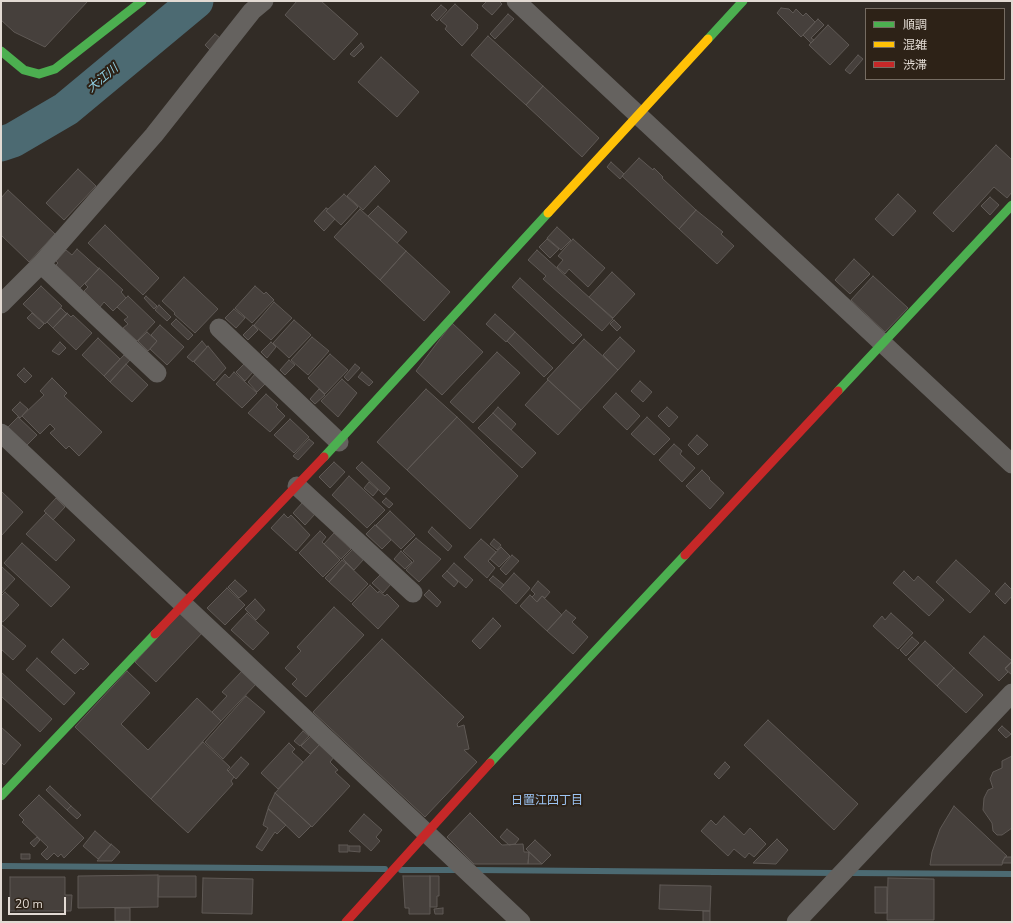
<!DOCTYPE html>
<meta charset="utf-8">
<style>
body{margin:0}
#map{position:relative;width:1013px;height:923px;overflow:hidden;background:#322c26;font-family:"Nunito Sans","Noto Sans JP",sans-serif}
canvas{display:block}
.frame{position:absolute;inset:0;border:2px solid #e2dad3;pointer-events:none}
.legend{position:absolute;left:865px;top:8px;width:140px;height:72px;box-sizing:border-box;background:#2d2217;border:1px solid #756c62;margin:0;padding:5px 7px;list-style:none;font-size:12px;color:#e2dad3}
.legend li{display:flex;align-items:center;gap:8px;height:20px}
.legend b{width:20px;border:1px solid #756c62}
.scale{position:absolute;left:8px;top:897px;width:58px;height:18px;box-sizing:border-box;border:2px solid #e2dad3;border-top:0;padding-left:5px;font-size:12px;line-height:14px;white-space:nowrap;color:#e2dad3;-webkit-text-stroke:3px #2d2217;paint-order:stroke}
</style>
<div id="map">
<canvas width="1013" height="923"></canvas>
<div class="frame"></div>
<ul class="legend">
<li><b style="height:5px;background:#4caf50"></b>順調</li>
<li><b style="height:5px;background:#ffc107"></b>混雑</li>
<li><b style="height:5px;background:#c62828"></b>渋滞</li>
</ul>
<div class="scale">20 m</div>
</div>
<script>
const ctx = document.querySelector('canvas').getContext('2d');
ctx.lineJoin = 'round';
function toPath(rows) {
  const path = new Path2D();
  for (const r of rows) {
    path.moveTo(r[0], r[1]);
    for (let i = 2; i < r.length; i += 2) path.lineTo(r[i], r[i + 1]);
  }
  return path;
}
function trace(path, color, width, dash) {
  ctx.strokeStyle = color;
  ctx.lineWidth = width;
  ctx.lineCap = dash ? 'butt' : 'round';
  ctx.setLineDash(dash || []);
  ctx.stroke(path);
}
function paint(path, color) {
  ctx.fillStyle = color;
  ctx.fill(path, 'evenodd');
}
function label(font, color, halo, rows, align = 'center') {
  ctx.font = font + ' "Nunito Sans","Noto Sans JP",sans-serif';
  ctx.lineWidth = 4;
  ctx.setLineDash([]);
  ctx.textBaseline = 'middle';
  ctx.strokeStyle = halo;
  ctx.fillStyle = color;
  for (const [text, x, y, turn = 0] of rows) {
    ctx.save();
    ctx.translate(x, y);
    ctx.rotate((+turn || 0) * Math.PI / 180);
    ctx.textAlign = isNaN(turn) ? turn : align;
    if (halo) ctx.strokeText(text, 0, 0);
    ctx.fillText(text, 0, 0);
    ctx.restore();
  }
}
trace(toPath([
 [1,866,385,869],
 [401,870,459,870],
 [473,870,837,873],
 [849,873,1012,874]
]), '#4c6a72', 6);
trace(toPath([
 [1,144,13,140,66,109,196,1]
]), '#4c6a72', 35);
const building = toPath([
 [1,1,88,1,45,47,14,32,1,20,1,1],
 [297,1,321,1,358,34,334,60,285,15,297,1],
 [487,1,499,1,502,4,492,15,482,6,487,1],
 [455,4,478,25,477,27,478,28,462,46,445,29,447,26,440,20,455,4],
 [441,5,447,10,437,21,431,15,441,5],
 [781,8,789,9,793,13,796,9,803,16,806,13,815,22,801,37,777,13,781,8],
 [508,14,514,19,495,39,490,34,508,14],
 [818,19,824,25,811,38,814,40,811,43,803,35,818,19],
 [828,25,849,45,830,65,809,45,828,25],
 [215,34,224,41,213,53,205,45,215,34],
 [488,36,543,86,526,105,471,55,488,36],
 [361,43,364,47,354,57,350,54,361,43],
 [858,55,863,59,850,74,845,70,858,55],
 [381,57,419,92,397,117,358,82,381,57],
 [543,86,599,138,582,157,526,105,543,86],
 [996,145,1012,160,1012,192,1007,198,994,187,953,232,933,213,996,145],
 [639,158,653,170,654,168,663,177,662,178,696,210,679,229,622,176,639,158],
 [611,162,624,174,620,179,607,167,611,162],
 [375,166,390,181,363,210,347,196,375,166],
 [78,169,96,186,64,220,46,203,78,169],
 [8,190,55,234,29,262,1,235,1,198,8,190],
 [344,194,358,207,341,225,326,211,344,194],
 [898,194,916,211,893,236,875,219,898,194],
 [990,197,999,205,990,215,981,206,990,197],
 [378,206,407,232,397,243,368,216,378,206],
 [326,208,328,209,326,211,335,219,324,231,314,221,326,208],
 [360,209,406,251,380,280,334,237,360,209],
 [696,210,723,232,721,234,734,246,717,264,679,229,696,210],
 [105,225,159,278,143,295,88,243,105,225],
 [557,227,571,240,561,250,547,238,557,227],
 [547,239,559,249,550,258,539,247,547,239],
 [573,239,605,268,588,287,569,269,565,274,557,267,563,260,558,256,573,239],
 [77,249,99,269,80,288,56,265,58,263,56,261,66,250,72,255,77,249],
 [537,250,613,319,602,331,543,279,546,276,528,260,537,250],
 [406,251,450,292,424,321,380,280,406,251],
 [854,259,870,274,850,294,835,280,854,259],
 [99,268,123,290,121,292,126,298,113,311,104,302,100,307,84,291,88,287,85,284,99,268],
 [612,272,635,294,613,318,589,297,612,272],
 [873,276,908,308,885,332,851,300,873,276],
 [184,277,218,309,195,333,174,314,175,313,162,301,184,277],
 [520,278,582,335,573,344,512,287,520,278],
 [41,286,62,306,45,324,23,304,41,286],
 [255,286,264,294,266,292,274,300,252,323,235,308,255,286],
 [128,296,155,322,137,341,123,328,128,324,124,320,128,317,117,307,128,296],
 [146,296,157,306,154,309,144,298,146,296],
 [274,302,292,318,271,340,254,325,274,302],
 [159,305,171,317,167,321,155,310,159,305],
 [61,308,67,314,53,328,47,322,61,308],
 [234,309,245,318,236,328,225,318,234,309],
 [32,313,44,324,39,329,27,318,32,313],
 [67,313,71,317,73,315,92,333,76,350,53,328,67,313],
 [495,314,515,332,506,342,486,324,495,314],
 [176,319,193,335,188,340,171,324,176,319],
 [294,320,311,335,289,358,273,343,294,320],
 [614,320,621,327,617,331,610,324,614,320],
 [452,323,483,352,442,395,416,371,452,323],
 [160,325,184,347,167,365,150,349,157,341,151,335,160,325],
 [253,325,258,330,248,340,243,335,253,325],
 [147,332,157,341,148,351,138,341,147,332],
 [515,332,553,368,544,377,507,341,515,332],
 [312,337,329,351,308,375,291,360,312,337],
 [620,337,635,351,618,370,603,355,620,337],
 [98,338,120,359,104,376,82,355,98,338],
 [584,339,618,370,581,410,547,379,584,339],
 [202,341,207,347,193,362,187,357,202,341],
 [60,342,66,348,59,355,52,351,60,342],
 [271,342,276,347,267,358,261,352,271,342],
 [208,346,226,368,214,381,194,362,208,346],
 [497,352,520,373,473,423,450,402,497,352],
 [330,354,348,370,325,394,308,378,330,354],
 [124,355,130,360,110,382,104,376,124,355],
 [289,360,295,365,285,375,280,370,289,360],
 [126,364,148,385,132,402,110,382,126,364],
 [244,364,253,372,245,381,236,372,244,364],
 [355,364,360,368,348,381,344,377,355,364],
 [24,368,32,376,25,383,17,375,24,368],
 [234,372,257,393,242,408,216,384,225,374,229,378,234,372],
 [362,372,373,382,369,386,358,377,362,372],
 [255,374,265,384,257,392,248,382,255,374],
 [52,378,67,393,64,396,102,432,79,456,69,446,66,449,50,433,55,429,50,424,40,434,22,416,44,395,40,391,52,378],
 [342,379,357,393,338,417,321,401,342,379],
 [548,380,581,410,558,435,525,405,548,380],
 [640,381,652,392,643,402,631,391,640,381],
 [319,389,325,395,315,404,310,399,319,389],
 [426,389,457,417,407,470,377,442,426,389],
 [616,393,640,416,627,430,603,407,616,393],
 [266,394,278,405,276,407,285,416,270,432,248,413,266,394],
 [20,402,28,409,20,418,12,410,20,402],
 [498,407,516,424,511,430,493,413,498,407],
 [667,407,678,417,669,427,658,416,667,407],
 [493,413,536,453,522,468,478,428,493,413],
 [18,417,37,435,26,446,7,428,18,417],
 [457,417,518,476,470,529,407,470,457,417],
 [647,417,670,439,654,455,631,434,647,417],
 [290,419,309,437,294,453,274,435,290,419],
 [697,435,708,445,698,455,688,445,697,435],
 [309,439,314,443,298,460,293,456,309,439],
 [674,444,682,451,680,454,695,468,682,482,659,460,674,444],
 [334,462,345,472,330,488,319,477,334,462],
 [362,462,390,488,384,495,356,468,362,462],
 [702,470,710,478,709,479,724,493,710,509,686,486,702,470],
 [349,476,385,510,367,528,332,495,349,476],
 [369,482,378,490,373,496,364,488,369,482],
 [1,491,23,512,1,536,1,491],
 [56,498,65,507,53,520,44,511,56,498],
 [386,498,393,504,389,508,382,502,386,498],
 [303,502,315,514,305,525,293,513,303,502],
 [390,511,415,535,401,549,376,525,390,511],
 [46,513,75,540,56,561,26,534,46,513],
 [284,514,288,518,291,515,310,535,296,551,271,528,284,514],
 [375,525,391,540,382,549,366,534,375,525],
 [432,527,452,546,448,551,428,532,432,527],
 [320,531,326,537,322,542,340,560,323,577,299,553,320,531],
 [334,533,351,549,341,559,324,544,334,533],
 [416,538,441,559,419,582,406,570,414,561,403,551,416,538],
 [481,539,496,552,488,561,495,568,487,578,464,557,481,539],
 [494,539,501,545,497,550,490,544,494,539],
 [22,543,70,587,51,607,4,563,22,543],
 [501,547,510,556,499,567,490,559,501,547],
 [353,549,364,559,354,570,343,559,353,549],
 [401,551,412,562,405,569,394,559,401,551],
 [512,555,519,561,506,575,500,569,512,555],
 [342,560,346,563,329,582,325,578,342,560],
 [956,560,990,591,970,613,936,582,956,560],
 [346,563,368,584,351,602,329,582,346,563],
 [454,563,473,580,466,588,447,571,454,563],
 [1,566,15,579,1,594,1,566],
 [447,571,458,582,454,587,442,576,447,571],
 [904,571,914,581,918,576,944,600,929,616,893,583,904,571],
 [514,573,530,588,516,604,500,589,514,573],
 [381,574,391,584,383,593,372,583,381,574],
 [493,576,504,585,500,589,489,580,493,576],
 [235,580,247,591,239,598,228,587,235,580],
 [538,581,550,592,545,598,542,596,537,602,532,597,535,594,531,590,538,581],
 [1005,583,1012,590,1012,596,1005,604,995,594,1005,583],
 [370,585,378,593,379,591,385,596,387,594,399,606,378,629,352,604,370,585],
 [227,588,245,605,225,625,207,608,227,588],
 [429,590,441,602,437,607,424,595,429,590],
 [5,592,19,605,3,622,1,621,1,596,5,592],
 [530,595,537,602,542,596,562,615,547,631,520,606,530,595],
 [255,599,265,610,256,620,245,609,255,599],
 [334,607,364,635,306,697,292,684,297,679,285,668,301,651,297,647,334,607],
 [566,610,576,618,572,622,588,637,573,654,547,631,566,610],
 [181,612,203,632,156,682,135,662,181,612],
 [247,613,269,633,253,650,231,630,247,613],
 [891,613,913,633,898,649,873,626,882,616,885,620,891,613],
 [493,618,501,626,480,649,472,641,493,618],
 [1,624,26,646,13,660,1,649,1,624],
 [984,636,1012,661,1005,668,1008,672,999,681,969,653,984,636],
 [912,637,919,643,906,656,900,650,912,637],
 [63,639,89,664,83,670,81,668,75,674,51,652,63,639],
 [382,639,464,717,457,724,458,727,464,725,469,749,464,750,477,762,425,817,313,712,382,639],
 [925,641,954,668,937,686,908,659,925,641],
 [37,658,75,693,64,705,26,670,37,658],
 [1012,662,1012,675,1005,669,1012,662],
 [954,668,983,695,966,713,937,686,954,668],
 [243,670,257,683,221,721,212,712,227,696,222,692,243,670],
 [127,671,150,693,121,724,148,750,197,698,221,721,151,799,75,727,127,671],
 [1,672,52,719,40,732,1,696,1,672],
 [246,696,265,712,223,759,205,742,246,696],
 [768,720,858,804,834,830,744,745,768,720],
 [1002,726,1011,734,1006,738,998,730,1002,726],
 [1,727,21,745,4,765,1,762,1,727],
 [303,731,309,736,300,746,294,741,303,731],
 [311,736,320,744,310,754,301,746,311,736],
 [203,742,230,767,227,770,234,777,231,781,233,784,188,833,151,799,203,742],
 [289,743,295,749,292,752,303,762,278,789,261,773,289,743],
 [320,744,334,757,330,762,338,770,335,772,350,786,312,827,275,793,320,744],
 [1012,756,1012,828,1002,835,997,835,993,831,992,823,983,810,984,798,988,790,993,788,990,779,993,772,1002,768,1002,761,1012,756],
 [241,757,249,764,236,779,228,771,241,757],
 [725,762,730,767,719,779,714,774,725,762],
 [50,786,71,806,67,810,46,790,50,786],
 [275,793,311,826,299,838,268,808,275,793],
 [39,795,84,838,64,858,61,854,58,857,54,853,47,860,41,854,48,847,22,822,24,820,19,815,39,795],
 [71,806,81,815,77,819,67,810,71,806],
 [954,806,1007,856,1003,860,1002,865,930,865,932,852,940,829,954,806],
 [268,809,286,825,277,834,275,832,262,851,256,847,268,828,263,825,268,809],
 [470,813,502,845,523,844,524,852,529,852,528,864,474,864,447,837,470,813],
 [364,814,382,830,376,837,380,841,371,851,349,831,364,814],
 [724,816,744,835,750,828,766,844,754,857,749,853,745,858,734,849,728,856,701,831,711,820,716,825,724,816],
 [507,829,519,839,515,844,509,845,500,837,507,829],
 [95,831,111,845,98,859,83,846,95,831],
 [37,837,40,840,34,847,30,843,37,837],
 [777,839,788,850,776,864,753,863,777,839],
 [535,840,551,855,542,864,526,849,535,840],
 [111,844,120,852,112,861,97,861,111,844],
 [339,845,348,845,348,852,339,852,339,845],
 [349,846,360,846,360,852,349,851,349,846],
 [529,852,542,864,528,864,529,852],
 [21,854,30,854,30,859,21,859,21,854],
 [1005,857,1012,857,1012,863,1002,863,1005,857],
 [158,875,158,907,78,908,78,876,158,875],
 [159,876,196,876,196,897,158,897,159,876],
 [403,876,430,876,430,914,409,914,409,908,405,908,403,876],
 [430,876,439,876,439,896,437,896,437,907,430,907,430,876],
 [10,877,65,877,65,895,72,895,71,911,10,911,10,877],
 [203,878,253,879,252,914,202,913,203,878],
 [888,878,934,879,934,920,887,920,888,878],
 [660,885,711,886,710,911,659,909,660,885],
 [875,887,887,887,887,913,875,913,875,887],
 [115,908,130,908,130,921,115,921,115,908],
 [443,908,443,914,435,914,434,909,443,908],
 [703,911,710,911,710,922,703,922,703,911]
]);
paint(building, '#46403c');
trace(building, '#5f5955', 1);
trace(toPath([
 [516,1,1012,464],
 [41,264,157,373],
 [1,304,41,264,154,135,252,11,264,1],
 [219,328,339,442],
 [1,433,521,922],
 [297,486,413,593],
 [796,922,1012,693]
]), '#65625f', 19);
trace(toPath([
 [708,39,743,1],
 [1,51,24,70,39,74,55,69,142,1],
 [838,391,1012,205],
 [324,457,548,213],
 [490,763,685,555],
 [1,796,155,634]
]), '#4caf50', 9);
trace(toPath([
 [548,213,708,39]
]), '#ffc107', 9);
trace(toPath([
 [685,555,838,391],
 [155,634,324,457],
 [346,922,490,763]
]), '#c62828', 9);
label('italic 12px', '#91d2e6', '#2d2217', [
 ["大江川",103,79,-40]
]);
label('12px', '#9dc6f5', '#2d2217', [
 ["日置江四丁目",547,801]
]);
</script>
